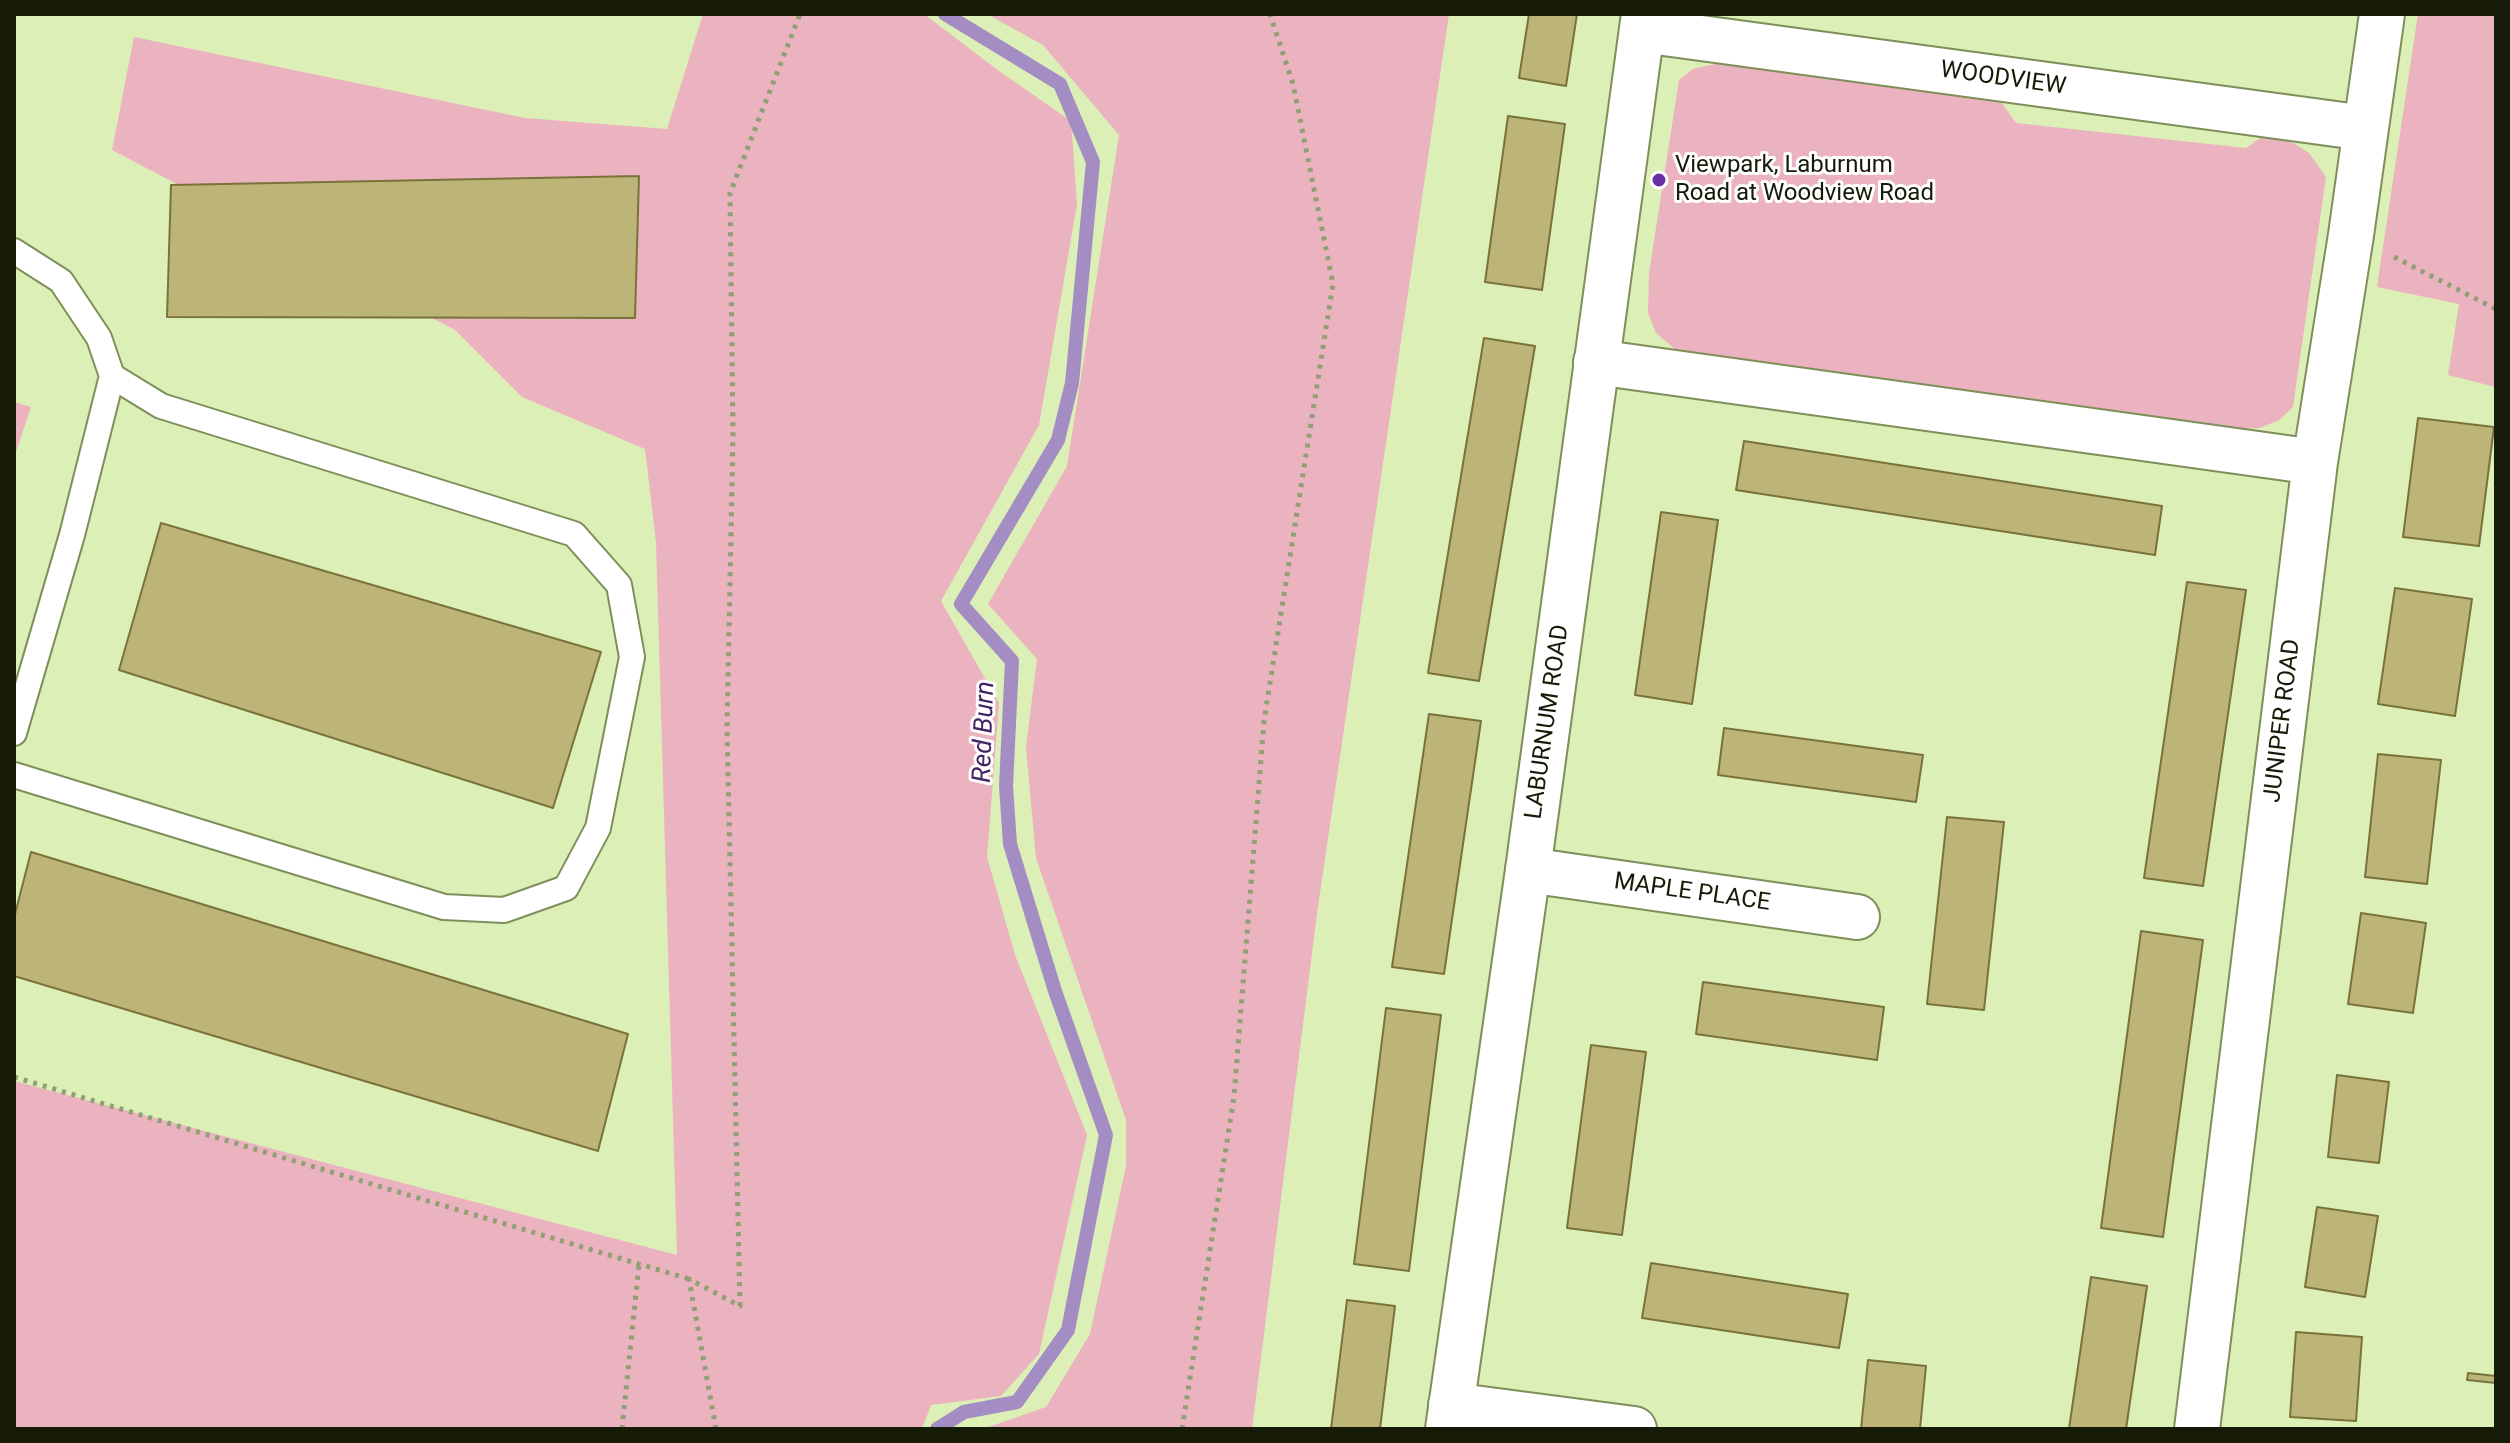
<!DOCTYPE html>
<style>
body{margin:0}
#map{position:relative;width:2510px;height:1443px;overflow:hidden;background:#dcefb6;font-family:Roboto,sans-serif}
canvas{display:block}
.frame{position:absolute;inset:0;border:16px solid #151b06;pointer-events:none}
</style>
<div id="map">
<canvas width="2510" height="1443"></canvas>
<div class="frame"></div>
</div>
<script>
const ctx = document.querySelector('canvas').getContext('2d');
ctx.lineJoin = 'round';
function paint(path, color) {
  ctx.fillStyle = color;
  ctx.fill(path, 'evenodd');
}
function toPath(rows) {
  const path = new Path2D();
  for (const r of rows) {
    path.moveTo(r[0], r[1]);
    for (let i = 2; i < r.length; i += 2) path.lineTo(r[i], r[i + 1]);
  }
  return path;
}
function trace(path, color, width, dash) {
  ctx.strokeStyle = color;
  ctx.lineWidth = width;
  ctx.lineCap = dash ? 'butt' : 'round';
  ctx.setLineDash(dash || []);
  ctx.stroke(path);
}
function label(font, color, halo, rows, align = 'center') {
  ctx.font = font + ' Roboto,sans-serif';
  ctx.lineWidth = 6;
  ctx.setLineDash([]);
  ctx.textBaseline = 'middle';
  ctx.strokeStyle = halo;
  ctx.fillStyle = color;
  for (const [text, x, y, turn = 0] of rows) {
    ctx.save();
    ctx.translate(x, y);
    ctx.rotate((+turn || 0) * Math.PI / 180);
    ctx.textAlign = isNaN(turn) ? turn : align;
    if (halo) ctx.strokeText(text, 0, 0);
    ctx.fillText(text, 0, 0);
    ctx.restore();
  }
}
paint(toPath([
 [703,14,924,14,999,71,1071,121,1077,204,1039,425,941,601,999,703,987,857,1015,955,1087,1135,1039,1354,1001,1396,931,1405,922,1429,14,1429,14,1081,677,1255,656,542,645,449,522,397,455,330,112,150,134,37,525,118,667,129],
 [987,14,1449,14,1317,913,1252,1429,983,1429,1046,1407,1090,1334,1126,1166,1126,1120,1036,858,1026,747,1037,659,988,604,1067,466,1119,135,1043,45],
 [2418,14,2496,14,2496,387,2448,375,2459,304,2377,287],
 [1724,62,1999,99,2016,123,2246,148,2263,136,2280,137,2295,144,2309,153,2326,177,2293,407,2279,420,2260,428,2234,429,1701,357,1675,349,1656,333,1648,313,1649,273,1679,80,1693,69],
 [14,402,31,407,14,458]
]), '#ebb2bf');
trace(toPath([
 [937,1429,964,1412,1017,1402,1068,1330,1106,1135,1055,991,1010,844,1006,786,1012,661,961,604,1058,440,1072,383,1093,162,1060,84,945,14]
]), '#a38dc3', 14);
const building = toPath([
 [1529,14,1577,14,1566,86,1519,78,1529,14],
 [1508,116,1565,124,1542,290,1485,282,1508,116],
 [639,176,635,318,167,317,171,185,639,176],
 [1484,338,1535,346,1479,681,1428,673,1484,338],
 [2418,418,2494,427,2479,546,2403,537,2418,418],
 [1744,441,2162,506,2155,555,1736,490,1744,441],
 [1661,512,1718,520,1692,704,1635,695,1661,512],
 [161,523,601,652,553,808,119,670,161,523],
 [2187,582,2246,590,2203,886,2144,878,2187,582],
 [2395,588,2472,599,2455,716,2378,704,2395,588],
 [1429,714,1481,721,1444,974,1392,967,1429,714],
 [1724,728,1923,755,1916,802,1718,775,1724,728],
 [2378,754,2441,760,2427,884,2365,877,2378,754],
 [1947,817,2004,822,1984,1010,1927,1004,1947,817],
 [31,852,628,1034,598,1151,14,976,14,918,31,852],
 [2361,913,2426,923,2413,1013,2348,1004,2361,913],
 [2141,931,2203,940,2163,1237,2101,1228,2141,931],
 [1703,982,1884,1007,1877,1060,1696,1034,1703,982],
 [1386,1008,1441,1015,1409,1271,1354,1264,1386,1008],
 [1591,1045,1646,1052,1622,1235,1567,1228,1591,1045],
 [2337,1075,2389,1082,2379,1163,2328,1157,2337,1075],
 [2317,1207,2378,1216,2365,1297,2305,1287,2317,1207],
 [1651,1263,1848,1294,1839,1348,1642,1318,1651,1263],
 [2091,1277,2147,1286,2126,1429,2069,1429,2091,1277],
 [1347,1300,1395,1306,1380,1429,1331,1429,1347,1300],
 [2296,1332,2362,1337,2356,1421,2290,1417,2296,1332],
 [1868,1360,1926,1366,1920,1429,1861,1429,1868,1360],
 [2468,1373,2496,1376,2496,1383,2467,1380,2468,1373]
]);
paint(building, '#bcb577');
trace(building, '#79733b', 2);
const service = toPath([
 [14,251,61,281,99,338,112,376,72,535,14,733],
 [14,775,444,907,504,910,566,888,598,828,632,657,619,585,574,534,161,406,112,376]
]);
const minor = toPath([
 [1642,30,2365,128],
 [1596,362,2315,462],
 [1528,870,1857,917],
 [1451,1405,1634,1429],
 [2197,1429,2315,462,2351,235,2382,14]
]);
const tertiary = toPath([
 [1448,1429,1528,870,1644,14]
]);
trace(service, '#7e8f5a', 28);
trace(minor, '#7e8f5a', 48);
trace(tertiary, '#7e8f5a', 48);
trace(toPath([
 [2394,257,2496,309],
 [14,1077,689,1279],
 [622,1429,639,1264],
 [716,1429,689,1279,740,1306,727,728,733,435,730,193,800,14],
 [1182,1429,1234,1097,1264,721,1333,284,1293,84,1270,14]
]), '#91a074', 5, [4, 6]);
trace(service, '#fff', 24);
trace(minor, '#fff', 44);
trace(tertiary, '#fff', 44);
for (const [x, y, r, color] of [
 [1659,180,8,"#6b2fa5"]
]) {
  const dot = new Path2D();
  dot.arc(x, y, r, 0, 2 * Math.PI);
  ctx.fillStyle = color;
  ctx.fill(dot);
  trace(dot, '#fff', 3);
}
label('24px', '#151b06', '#fff', [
 ["WOODVIEW",2003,79,8],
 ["JUNIPER ROAD",2283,721,-83],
 ["LABURNUM ROAD",1548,722,-82],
 ["MAPLE PLACE",1692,893,8]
]);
label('24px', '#151b06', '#fff', [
 ["Viewpark, Laburnum",1675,166],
 ["Road at Woodview Road",1675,194]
], 'left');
label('italic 26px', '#422365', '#fff', [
 ["Red Burn",985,732,-88]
]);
</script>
